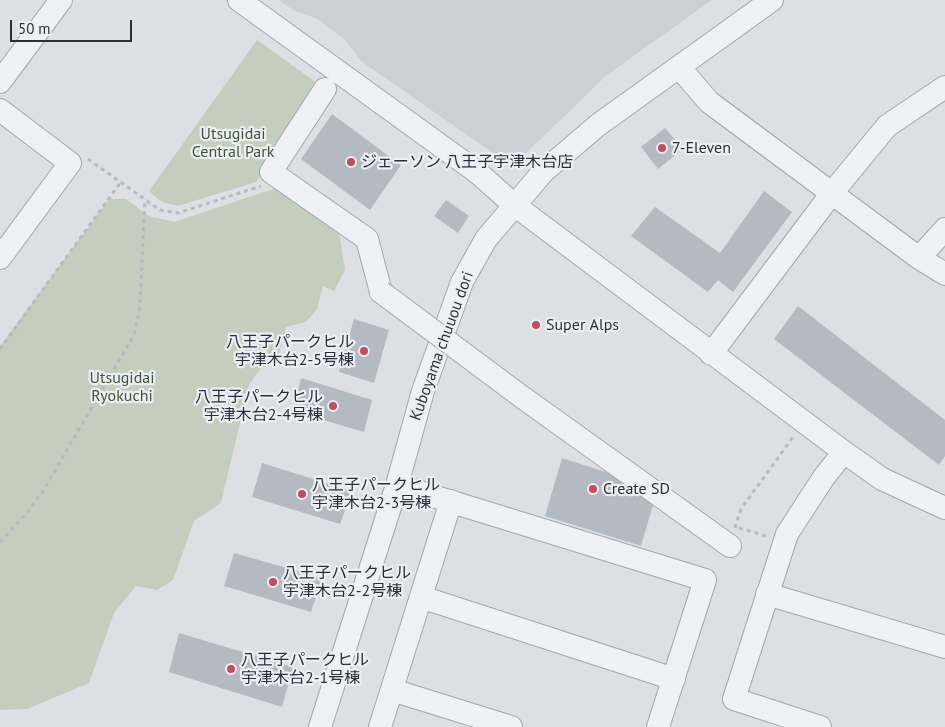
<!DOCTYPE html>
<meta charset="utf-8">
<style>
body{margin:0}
#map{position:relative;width:945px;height:727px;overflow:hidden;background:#dce0e5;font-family:"PT Sans",sans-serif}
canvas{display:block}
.scale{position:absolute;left:10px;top:20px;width:122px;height:22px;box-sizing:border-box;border:2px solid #282f3a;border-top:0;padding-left:6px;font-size:15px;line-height:18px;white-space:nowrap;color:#282f3a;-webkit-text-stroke:4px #ebeff3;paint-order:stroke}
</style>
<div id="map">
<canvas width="945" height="727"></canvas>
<div class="scale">50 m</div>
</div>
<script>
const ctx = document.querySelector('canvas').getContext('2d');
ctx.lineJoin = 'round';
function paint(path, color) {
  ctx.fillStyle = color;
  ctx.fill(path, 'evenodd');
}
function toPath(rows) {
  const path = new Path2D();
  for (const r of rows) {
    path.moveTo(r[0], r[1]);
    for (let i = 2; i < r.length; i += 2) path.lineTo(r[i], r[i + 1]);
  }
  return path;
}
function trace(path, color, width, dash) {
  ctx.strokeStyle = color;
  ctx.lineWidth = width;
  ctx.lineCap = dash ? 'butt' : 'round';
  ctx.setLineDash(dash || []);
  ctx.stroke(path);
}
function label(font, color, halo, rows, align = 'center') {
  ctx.font = font + ' "PT Sans","Noto Sans JP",sans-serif';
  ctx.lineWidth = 4.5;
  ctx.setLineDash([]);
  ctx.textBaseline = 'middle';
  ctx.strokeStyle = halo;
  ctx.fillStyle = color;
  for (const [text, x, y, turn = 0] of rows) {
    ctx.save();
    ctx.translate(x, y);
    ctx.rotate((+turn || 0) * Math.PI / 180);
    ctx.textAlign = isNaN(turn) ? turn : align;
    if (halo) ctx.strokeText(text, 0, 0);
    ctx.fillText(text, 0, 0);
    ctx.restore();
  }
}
paint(toPath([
 [279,0,712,0,607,75,520,159,500,158,361,61,346,41,318,19,293,10]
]), '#cbcfd6');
paint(toPath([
 [257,40,320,85,256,182,178,206,162,202,149,191],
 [276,188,339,232,345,270,334,291,323,286,317,309,306,322,286,327,277,362,260,369,249,385,221,503,194,521,173,580,157,590,136,586,114,613,89,683,27,709,0,710,0,346,109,199,126,199,149,216,174,222]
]), '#c3cebe');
paint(toPath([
 [332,114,401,165,370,210,301,159],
 [665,128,683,149,658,169,641,147],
 [764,191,792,212,733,292,718,280,708,292,631,236,655,207,720,253],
 [446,200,469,216,458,233,434,216],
 [798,306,945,420,945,456,939,465,774,339],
 [354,319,389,330,374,383,339,372],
 [301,378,372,400,364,432,293,411],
 [562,458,612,474,653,505,641,546,545,516],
 [262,463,352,491,340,524,252,497],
 [234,553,322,578,311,612,224,586],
 [179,633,293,667,282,707,169,672]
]), '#b4bac1');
const minor = toPath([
 [239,0,477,172,513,204,844,452,882,479,945,508],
 [679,67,709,102,919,258,945,274],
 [0,82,61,0],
 [325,89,271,172,367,239,381,292],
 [0,110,70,163,0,258],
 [919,258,945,229],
 [711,354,832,193,887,126,945,87],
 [522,397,730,546],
 [397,485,705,580,658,727],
 [767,594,945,647],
 [421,597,674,679],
 [392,690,511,727],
 [320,727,397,485,423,391,462,282,486,239,543,172,598,125,772,0],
 [380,727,451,501],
 [820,727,734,699,787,534,824,477,844,452]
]);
trace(minor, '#a2a7ae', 24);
trace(toPath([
 [88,159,160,210,178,213,261,186],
 [0,349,120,183],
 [735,528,741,509,793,437],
 [739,528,766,536],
 [0,542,26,514,43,491,134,335,140,307,145,199]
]), '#b7bbc0', 3, [4, 4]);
trace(minor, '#eff1f4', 22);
const minorBridge = toPath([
 [381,292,522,397]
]);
trace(minorBridge, '#a2a7ae', 24, []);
trace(minorBridge, '#eff1f4', 22);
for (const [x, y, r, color] of [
 [662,148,5,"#bf4c62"],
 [351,162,5,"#bf4c62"],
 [536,325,5,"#bf4c62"],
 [364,351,5,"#bf4c62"],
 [333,406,5,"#bf4c62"],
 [593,489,5,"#bf4c62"],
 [302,494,5,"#bf4c62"],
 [273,582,5,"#bf4c62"],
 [231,669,5,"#bf4c62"]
]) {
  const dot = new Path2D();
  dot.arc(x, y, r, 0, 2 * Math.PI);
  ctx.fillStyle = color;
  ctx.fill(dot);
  trace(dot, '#ebeff3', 2);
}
label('16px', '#3d5436', '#ebeff3', [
 ["Utsugidai",233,134],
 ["Central Park",233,152],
 ["Utsugidai",122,378],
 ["Ryokuchi",122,396]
]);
label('16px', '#282f3a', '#ebeff3', [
 ["7-Eleven",672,148],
 ["ジェーソン 八王子宇津木台店",361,162],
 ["Super Alps",546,325],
 ["八王子パークヒル",354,342,"right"],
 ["宇津木台2-5号棟",354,360,"right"],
 ["八王子パークヒル",323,397,"right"],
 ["宇津木台2-4号棟",323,415,"right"],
 ["八王子パークヒル",312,485],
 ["宇津木台2-3号棟",312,503],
 ["Create SD",603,489],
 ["八王子パークヒル",283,573],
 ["宇津木台2-2号棟",283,591],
 ["八王子パークヒル",241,660],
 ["宇津木台2-1号棟",241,678]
], 'left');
label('16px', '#282f3a', '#ebeff3', [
 ["Kuboyama chuuou dori",442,346,-70]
]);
</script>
